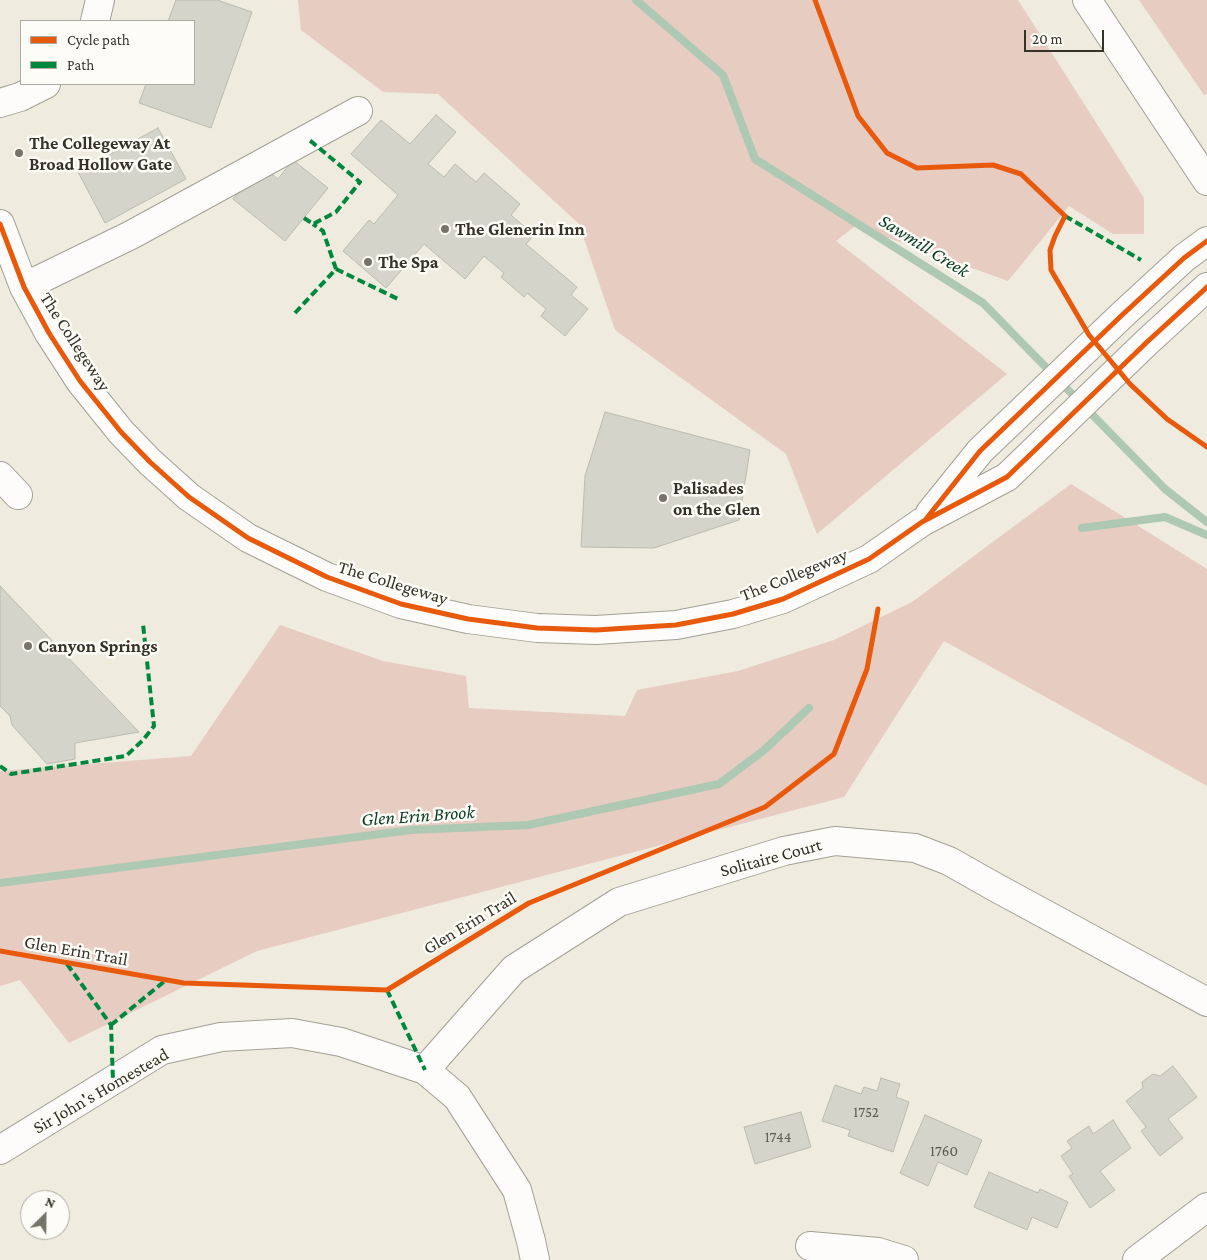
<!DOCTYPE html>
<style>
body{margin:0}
#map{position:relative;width:1207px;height:1260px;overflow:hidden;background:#efebde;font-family:"Crimson Pro",serif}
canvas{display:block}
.legend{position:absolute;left:20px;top:20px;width:175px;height:65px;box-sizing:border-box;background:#fefcf7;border:1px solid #aeaba4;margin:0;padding:6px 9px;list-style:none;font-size:15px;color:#353228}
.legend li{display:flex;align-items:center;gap:10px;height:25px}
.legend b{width:25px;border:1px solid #aeaba4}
.north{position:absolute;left:20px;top:1190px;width:50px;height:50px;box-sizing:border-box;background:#fefcf7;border:1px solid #aeaba4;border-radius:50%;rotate:23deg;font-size:14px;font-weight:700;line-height:20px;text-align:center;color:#353228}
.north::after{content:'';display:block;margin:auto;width:18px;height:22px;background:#767368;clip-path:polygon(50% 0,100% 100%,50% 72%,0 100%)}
.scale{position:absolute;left:1024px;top:30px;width:80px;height:22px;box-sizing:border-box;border:2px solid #353228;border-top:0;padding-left:6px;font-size:15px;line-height:18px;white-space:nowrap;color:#353228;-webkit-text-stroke:4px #fefcf7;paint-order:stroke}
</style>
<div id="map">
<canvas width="1207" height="1260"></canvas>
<ul class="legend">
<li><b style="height:6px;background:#e8590c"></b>Cycle path</li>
<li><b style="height:6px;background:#00873e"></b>Path</li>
</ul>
<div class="north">N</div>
<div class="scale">20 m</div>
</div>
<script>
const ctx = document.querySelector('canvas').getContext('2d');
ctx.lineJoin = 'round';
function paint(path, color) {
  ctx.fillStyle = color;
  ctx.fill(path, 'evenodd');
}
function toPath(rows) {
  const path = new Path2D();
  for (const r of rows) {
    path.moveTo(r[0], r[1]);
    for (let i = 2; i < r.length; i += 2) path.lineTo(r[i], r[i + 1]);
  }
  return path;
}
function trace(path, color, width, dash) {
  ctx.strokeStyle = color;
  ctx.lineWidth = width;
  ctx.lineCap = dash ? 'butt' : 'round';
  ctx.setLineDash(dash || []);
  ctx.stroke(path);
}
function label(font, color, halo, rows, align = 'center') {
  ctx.font = font + ' "Crimson Pro",serif';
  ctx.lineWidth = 5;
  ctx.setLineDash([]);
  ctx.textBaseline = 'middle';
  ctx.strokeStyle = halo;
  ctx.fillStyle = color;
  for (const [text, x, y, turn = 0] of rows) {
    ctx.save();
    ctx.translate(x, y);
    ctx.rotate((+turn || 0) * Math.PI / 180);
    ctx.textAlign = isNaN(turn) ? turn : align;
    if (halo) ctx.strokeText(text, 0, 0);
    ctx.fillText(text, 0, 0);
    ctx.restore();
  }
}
paint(toPath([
 [298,0,1018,0,1144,198,1144,234,1113,234,1069,206,1008,281,855,226,836,241,1007,374,817,534,786,454,615,330,579,224,438,94,383,92,301,30],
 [1139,0,1207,0,1207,94,1204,95],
 [1071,484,1207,569,1207,786,944,641,844,797,257,951,69,1043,20,980,0,986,0,771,191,756,280,625,383,661,466,676,469,708,625,716,637,690,738,671,834,640,912,602]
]), '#e7ccc2');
trace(toPath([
 [636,0,723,75,755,159,983,303,1165,489,1207,522],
 [1082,528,1165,517,1207,535],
 [0,883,411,830,528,825,719,784,763,751,809,708]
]), '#adc8b3', 8);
const building = toPath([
 [176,0,217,0,252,12,211,128,139,103,146,84,194,84,194,21,168,21,176,0],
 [436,115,456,132,428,164,444,177,455,164,476,182,484,173,520,204,511,215,534,235,526,244,577,287,571,295,588,309,565,336,541,316,546,309,527,293,524,297,501,277,504,273,484,256,465,279,424,244,386,288,343,251,369,220,374,224,398,195,351,154,381,120,410,144,436,115],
 [158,128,186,179,105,223,78,172,158,128],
 [293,160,328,188,285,241,233,199,260,165,278,179,293,160],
 [605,412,750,450,739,520,654,548,581,547,585,476,605,412],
 [0,586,139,732,75,743,75,759,47,764,12,725,10,716,0,706,0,586],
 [1173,1066,1197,1097,1168,1119,1183,1138,1160,1156,1141,1131,1146,1127,1126,1101,1143,1088,1142,1082,1153,1074,1160,1076,1173,1066],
 [881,1078,900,1084,896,1097,909,1102,893,1152,848,1136,850,1130,822,1121,835,1085,861,1094,864,1087,877,1091,881,1078],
 [801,1112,811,1147,755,1164,744,1127,801,1112],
 [925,1115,982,1140,967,1175,938,1162,928,1186,900,1173,925,1115],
 [1113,1120,1131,1148,1100,1171,1115,1190,1090,1208,1069,1176,1073,1174,1061,1156,1072,1148,1067,1141,1089,1126,1093,1134,1113,1120],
 [989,1172,1038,1193,1040,1189,1068,1202,1057,1228,1032,1217,1027,1230,974,1207,989,1172]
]);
paint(building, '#d5d4ca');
trace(building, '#babbb0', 1);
const minor = toPath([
 [95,21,100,0],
 [0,103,20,97,46,84],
 [0,224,24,287,49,333,80,381,121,432,150,462,189,497,248,538,327,577,401,604,468,619,537,628,596,630,676,625,733,614,783,599,869,559,922,522,1007,477,1147,342,1207,287],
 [24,287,131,235,358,111],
 [0,476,18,495],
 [930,513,980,451,1121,316,1184,258,1207,241],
 [425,1070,514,969,619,902,784,851,835,841,915,848,949,861,995,887,1207,1002],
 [0,1150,162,1050,221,1037,292,1033,341,1042,425,1070,457,1097,517,1190,531,1241,535,1260],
 [810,1246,878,1252,904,1260],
 [1137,1260,1207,1207]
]);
const major = toPath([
 [1087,0,1207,181]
]);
trace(minor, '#a3a095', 30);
trace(major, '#a3a095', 30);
trace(minor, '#fdfcfa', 28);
trace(major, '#fdfcfa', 28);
trace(toPath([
 [1065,216,1141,260],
 [304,218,313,224,336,212,360,182,307,138],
 [336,269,398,299],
 [295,313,336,269,323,231,313,224],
 [0,766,11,774,126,756,143,740,154,726,143,624],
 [67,964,111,1025,113,1081],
 [387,990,425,1070],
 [111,1025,166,980]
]), '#00873e', 4, [8, 4]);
trace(toPath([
 [815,0,858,116,887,153,917,168,993,165,1021,174,1065,216,1055,236,1050,250,1051,270,1089,335,1130,384,1167,419,1207,447],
 [0,224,24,287,49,333,80,381,121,432,150,462,189,497,248,538,327,577,401,604,468,619,537,628,596,630,676,625,733,614,783,599,869,559,922,522,1007,477,1147,342,1207,287],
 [926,519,980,451,1121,316,1184,258,1207,241],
 [0,951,184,983,387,990,529,903,765,807,834,754,867,669,878,609]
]), '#e8590c', 5);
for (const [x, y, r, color] of [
 [19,153,5,"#767368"],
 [445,229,5,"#767368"],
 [368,262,5,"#767368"],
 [663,498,5,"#767368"],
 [28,646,5,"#767368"]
]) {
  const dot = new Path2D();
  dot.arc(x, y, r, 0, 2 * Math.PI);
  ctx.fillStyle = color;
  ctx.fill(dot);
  trace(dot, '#fefcf7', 2);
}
label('15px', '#5d5a50', null, [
 ["1752",866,1112],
 ["1744",778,1137],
 ["1760",944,1151]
]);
label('bold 18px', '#353228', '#fefcf7', [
 ["The Collegeway At",29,143],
 ["Broad Hollow Gate",29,164],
 ["The Glenerin Inn",455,229],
 ["The Spa",378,262],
 ["Palisades",673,488],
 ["on the Glen",673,509],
 ["Canyon Springs",38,646]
], 'left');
label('18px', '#353228', '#fefcf7', [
 ["The Collegeway",75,342,57],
 ["The Collegeway",794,575,-22],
 ["The Collegeway",393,583,17],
 ["Solitaire Court",771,858,-15],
 ["Glen Erin Trail",470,923,-31],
 ["Glen Erin Trail",76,951,10],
 ["Sir John's Homestead",101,1091,-30]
]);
label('italic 19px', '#073b23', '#fefcf7', [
 ["Sawmill Creek",924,246,32],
 ["Glen Erin Brook",418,816,-4]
]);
</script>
